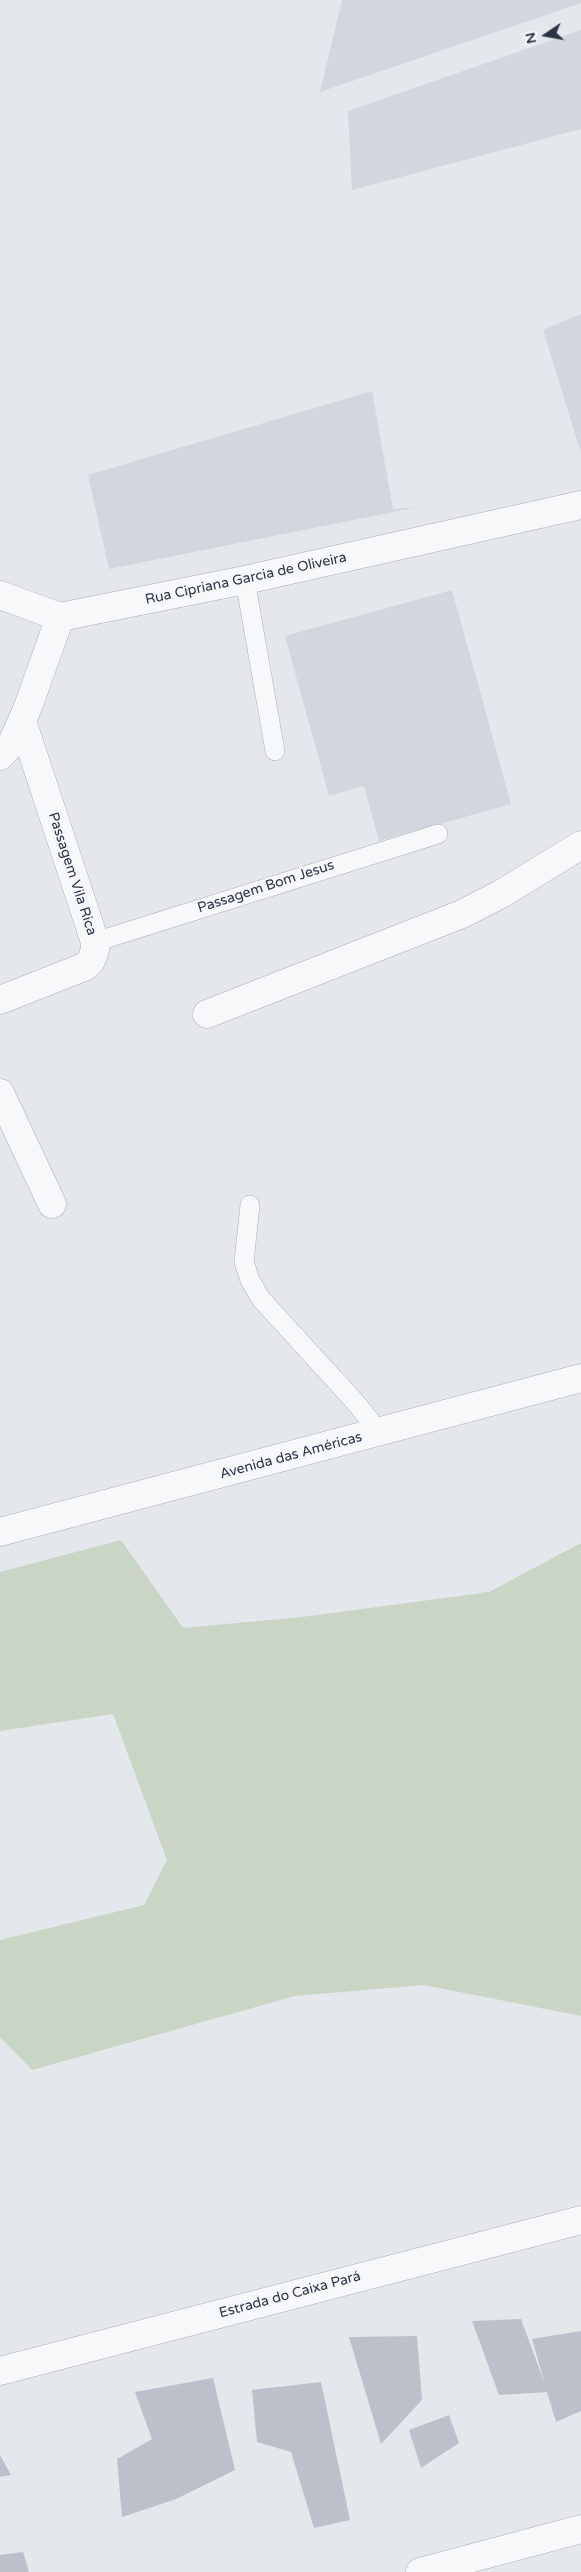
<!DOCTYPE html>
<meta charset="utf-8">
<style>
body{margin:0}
#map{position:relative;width:581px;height:2572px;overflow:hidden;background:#e4e7ec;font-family:"Varela Round",sans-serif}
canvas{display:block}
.north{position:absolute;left:521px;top:10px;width:50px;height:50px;-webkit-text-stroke:4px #f4f6f9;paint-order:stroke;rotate:258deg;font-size:14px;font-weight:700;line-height:20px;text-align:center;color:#2b3445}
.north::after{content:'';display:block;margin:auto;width:18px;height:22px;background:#2b3445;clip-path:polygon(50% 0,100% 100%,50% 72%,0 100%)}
</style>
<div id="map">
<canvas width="581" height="2572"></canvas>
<div class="north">N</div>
</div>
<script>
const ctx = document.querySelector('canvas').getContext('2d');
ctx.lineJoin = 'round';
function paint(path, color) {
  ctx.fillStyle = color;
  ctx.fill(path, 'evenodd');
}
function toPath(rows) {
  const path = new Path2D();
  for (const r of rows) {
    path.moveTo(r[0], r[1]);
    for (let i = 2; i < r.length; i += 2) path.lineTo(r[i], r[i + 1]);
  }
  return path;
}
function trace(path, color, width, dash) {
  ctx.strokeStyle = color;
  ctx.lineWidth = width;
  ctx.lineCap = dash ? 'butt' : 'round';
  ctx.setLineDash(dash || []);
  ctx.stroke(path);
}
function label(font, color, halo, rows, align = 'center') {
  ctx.font = font + ' "Varela Round",sans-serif';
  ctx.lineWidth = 5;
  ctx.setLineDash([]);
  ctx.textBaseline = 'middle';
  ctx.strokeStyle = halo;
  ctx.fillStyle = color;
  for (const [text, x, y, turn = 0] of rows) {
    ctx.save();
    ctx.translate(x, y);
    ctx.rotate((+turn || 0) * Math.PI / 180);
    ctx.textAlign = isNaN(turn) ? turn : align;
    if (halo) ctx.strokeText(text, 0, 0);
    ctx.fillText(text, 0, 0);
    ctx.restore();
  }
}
paint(toPath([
 [342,0,581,0,581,3,320,92],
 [581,30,581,129,352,190,348,111],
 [581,314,581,453,543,330],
 [372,391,393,509,418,507,109,569,88,475],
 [452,590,511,804,379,841,364,786,329,796,285,636]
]), '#d2d6de');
paint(toPath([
 [121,1540,183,1628,302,1617,489,1592,581,1543,581,2016,424,1985,295,1996,32,2070,0,2037,0,1940,144,1905,167,1860,113,1714,0,1731,0,1572]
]), '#c9d6c5');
paint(toPath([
 [521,2319,545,2384,532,2339,581,2331,581,2411,556,2422,547,2392,499,2395,472,2321],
 [417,2336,422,2400,381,2444,349,2337],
 [213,2378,235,2470,176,2499,122,2517,117,2459,152,2439,135,2392],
 [321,2382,350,2520,314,2528,291,2452,257,2442,252,2390],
 [449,2415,459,2443,421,2468,409,2430],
 [0,2455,11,2475,0,2477],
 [23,2552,29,2572,0,2572,0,2555]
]), '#bbc0ca');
const service = toPath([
 [245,580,275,751],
 [95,942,438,834],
 [250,1205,244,1262,250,1280,261,1299,356,1403,380,1433]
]);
const minor = toPath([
 [0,595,60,617],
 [60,617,245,580,581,505],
 [0,756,12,743,28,707,60,617],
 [0,1000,84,967,91,961,95,950,95,942,22,721],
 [207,1014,462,914,501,894,581,845],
 [0,1093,52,1204],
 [0,1532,581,1378],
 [0,2371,581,2220],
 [420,2572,581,2529]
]);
trace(service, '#a9aeb7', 20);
trace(minor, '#a9aeb7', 29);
trace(service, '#f7f8fa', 19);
trace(minor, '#f7f8fa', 28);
label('14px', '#2b3445', '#f4f6f9', [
 ["Rua Cipriana Garcia de Oliveira",246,579,-12],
 ["Passagem Vila Rica",72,874,72],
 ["Passagem Bom Jesus",266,887,-18],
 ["Avenida das Américas",291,1456,-15],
 ["Estrada do Caixa Pará",290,2295,-15]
]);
</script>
